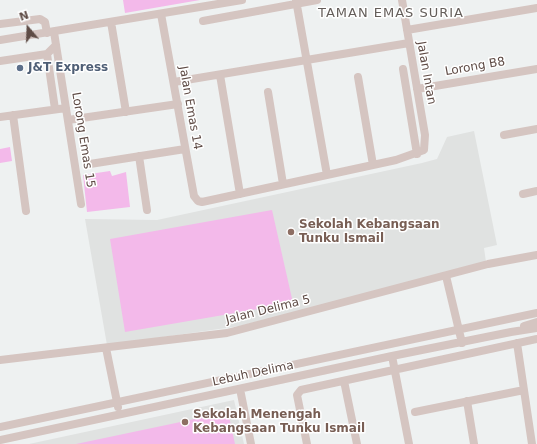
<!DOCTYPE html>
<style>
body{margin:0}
#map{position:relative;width:537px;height:444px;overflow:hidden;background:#eef1f1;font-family:"DejaVu Sans",sans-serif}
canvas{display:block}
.north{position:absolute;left:8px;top:8px;width:40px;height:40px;-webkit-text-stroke:3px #fff;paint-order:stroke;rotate:341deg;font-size:11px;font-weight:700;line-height:16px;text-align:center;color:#5e4b45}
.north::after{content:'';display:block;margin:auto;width:14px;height:18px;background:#5e4b45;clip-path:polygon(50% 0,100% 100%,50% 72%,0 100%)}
</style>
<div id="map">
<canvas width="537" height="444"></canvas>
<div class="north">N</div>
</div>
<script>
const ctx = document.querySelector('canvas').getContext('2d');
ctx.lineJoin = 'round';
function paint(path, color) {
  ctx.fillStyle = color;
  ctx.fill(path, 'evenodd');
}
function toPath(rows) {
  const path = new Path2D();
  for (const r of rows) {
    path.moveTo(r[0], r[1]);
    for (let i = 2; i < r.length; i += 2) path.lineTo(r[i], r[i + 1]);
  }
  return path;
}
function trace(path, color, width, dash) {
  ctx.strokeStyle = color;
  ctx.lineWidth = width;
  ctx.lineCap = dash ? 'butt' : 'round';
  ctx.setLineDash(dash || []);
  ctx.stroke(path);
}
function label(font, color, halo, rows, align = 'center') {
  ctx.font = font + ' "DejaVu Sans",sans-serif';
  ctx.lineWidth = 3;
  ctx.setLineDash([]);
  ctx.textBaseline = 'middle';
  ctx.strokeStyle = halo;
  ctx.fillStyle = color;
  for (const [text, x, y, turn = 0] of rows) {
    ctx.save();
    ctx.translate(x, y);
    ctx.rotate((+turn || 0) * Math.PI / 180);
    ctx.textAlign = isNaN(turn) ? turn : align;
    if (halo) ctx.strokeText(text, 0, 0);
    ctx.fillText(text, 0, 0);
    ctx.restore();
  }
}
paint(toPath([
 [474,131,497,245,484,248,486,262,240,326,107,345,85,219,157,220,422,163,437,159,447,137],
 [234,400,244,444,29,444]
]), '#e0e2e1');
paint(toPath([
 [123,0,200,0,125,13],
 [10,147,12,161,0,163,0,149],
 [110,171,112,176,126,172,130,207,87,212,83,175],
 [272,210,293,303,125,332,110,239],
 [228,412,235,444,76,444]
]), '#f3b9ea');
trace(toPath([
 [296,0,327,175],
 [161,14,194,196,198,201,202,202,396,160,424,150,425,135,402,0],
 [203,21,317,0],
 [111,22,126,112],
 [0,24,40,19,45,22,47,33],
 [407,30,537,8],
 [54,32,81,204],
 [0,40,242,0],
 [47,54,55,109],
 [0,61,47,54,56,45],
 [403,69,417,154],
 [220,75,240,194],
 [358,77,373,165],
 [174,82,409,43],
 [417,89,537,69],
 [268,92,283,184],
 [13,115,26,211],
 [0,117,66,108],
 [68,120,178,104],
 [504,135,537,129],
 [139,156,147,210],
 [90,164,185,149],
 [523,194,537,191],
 [446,276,462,343],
 [524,326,537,322],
 [517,343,532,444],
 [106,348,118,407],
 [392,356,409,444],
 [0,360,227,333,488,264,537,255],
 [344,381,357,444],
 [240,389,251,444],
 [467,401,474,444],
 [415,412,524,390],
 [0,427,537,313],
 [0,440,392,356,511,332,537,328],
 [307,444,297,395,301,390,537,339]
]), '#d5c5c1', 8);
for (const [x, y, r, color] of [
 [20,68,4,"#5c6f8a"],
 [291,232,4,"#8d6e63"],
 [185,422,4,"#8d6e63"]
]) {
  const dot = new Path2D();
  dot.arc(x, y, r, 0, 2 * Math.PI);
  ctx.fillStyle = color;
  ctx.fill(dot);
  trace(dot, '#fff', 1.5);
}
label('12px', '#5e4b45', '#fff', [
 ["Lorong B8",475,67,-10],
 ["Jalan Intan",426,73,80],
 ["Jalan Emas 14",190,108,80],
 ["Lorong Emas 15",83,140,81],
 ["Jalan Delima 5",268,310,-14],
 ["Lebuh Delima",253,374,-12]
]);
label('bold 12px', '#4e5e75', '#fff', [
 ["J&T Express",28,68]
], 'left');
label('bold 12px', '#785e54', '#fff', [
 ["Sekolah Kebangsaan",299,225],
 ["Tunku Ismail",299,239],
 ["Sekolah Menengah",193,415],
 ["Kebangsaan Tunku Ismail",193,429]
], 'left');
ctx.letterSpacing = '1px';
label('13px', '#645e5a', '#fff', [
 ["TAMAN EMAS SURIA",391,14]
]);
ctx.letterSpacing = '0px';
</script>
